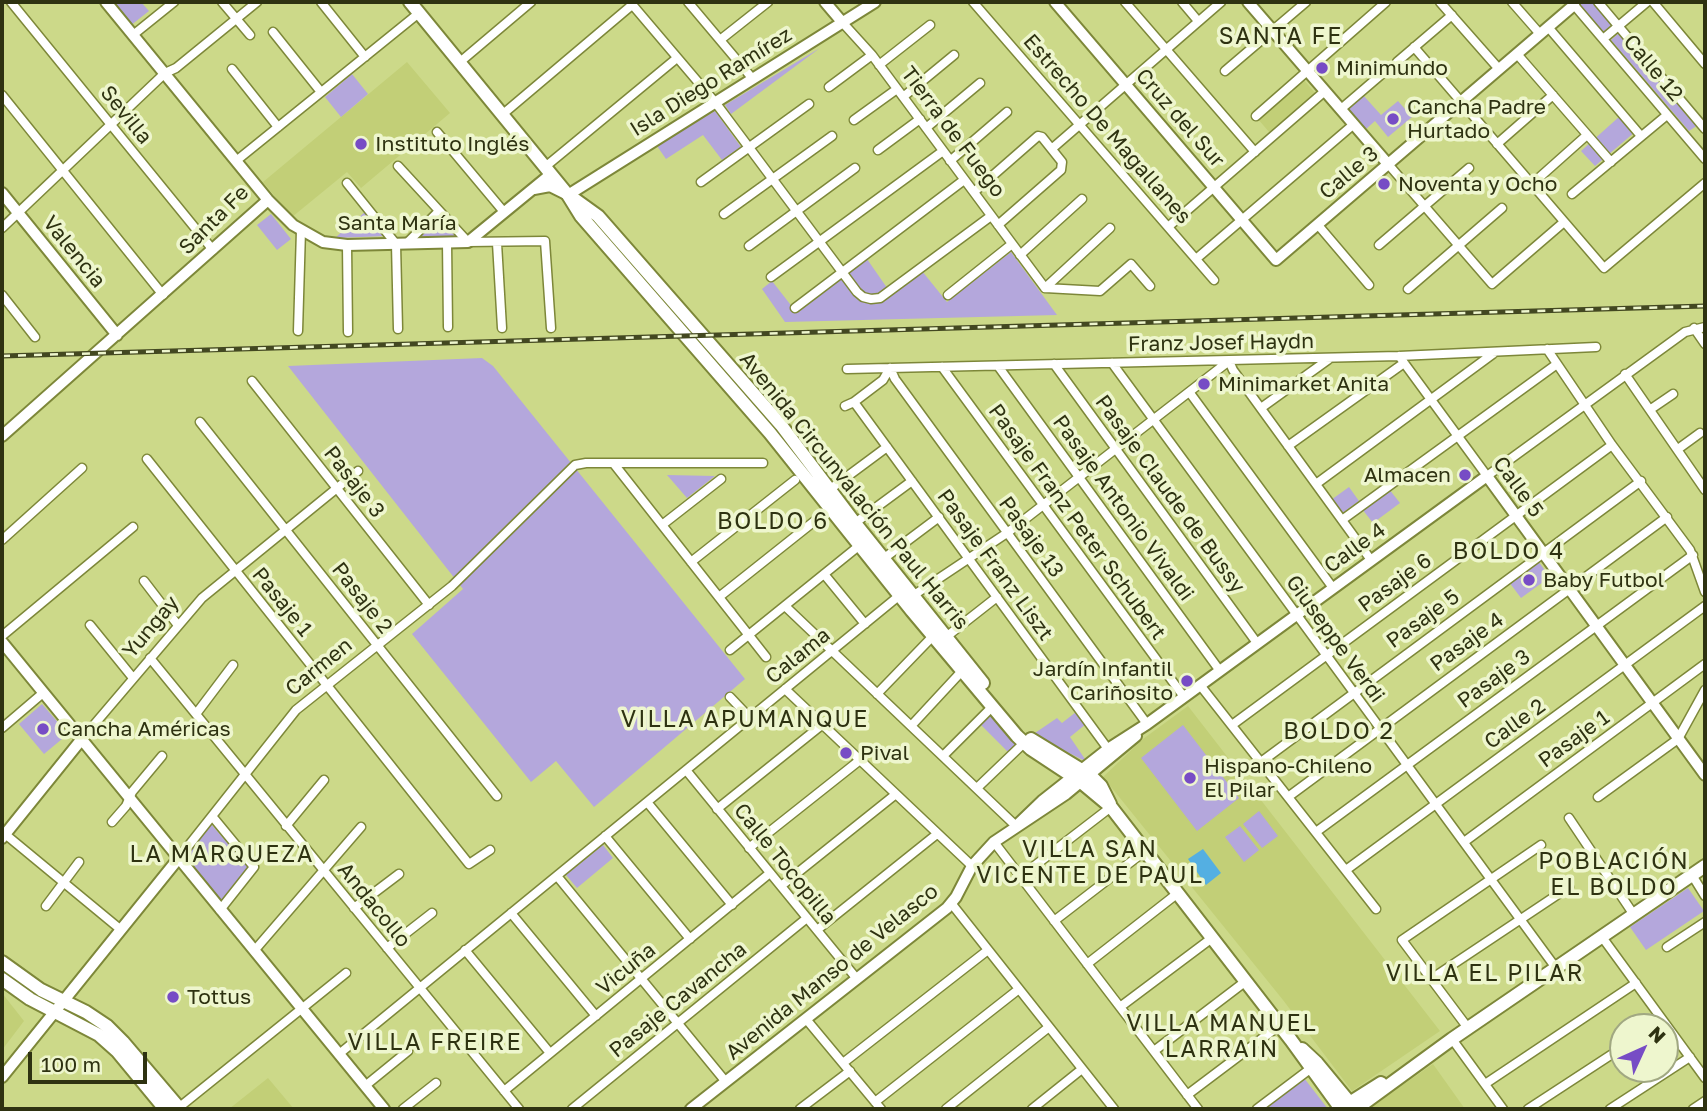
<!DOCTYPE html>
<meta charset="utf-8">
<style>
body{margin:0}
#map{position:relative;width:1707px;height:1111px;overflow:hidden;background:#ccd989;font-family:"Golos Text",sans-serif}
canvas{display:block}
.frame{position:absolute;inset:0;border:4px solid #2e3211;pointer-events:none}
.north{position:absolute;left:1609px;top:1013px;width:70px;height:70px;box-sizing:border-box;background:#eef6ce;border:2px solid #a1a882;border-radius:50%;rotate:45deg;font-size:19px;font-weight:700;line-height:28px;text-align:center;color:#2e3211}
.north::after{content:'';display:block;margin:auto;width:24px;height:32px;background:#774cc5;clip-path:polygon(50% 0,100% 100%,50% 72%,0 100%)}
.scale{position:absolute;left:28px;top:1052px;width:119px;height:32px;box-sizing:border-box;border:4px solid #2e3211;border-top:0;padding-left:9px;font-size:21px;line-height:24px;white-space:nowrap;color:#2e3211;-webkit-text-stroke:5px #eef6ce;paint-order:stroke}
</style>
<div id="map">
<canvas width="1707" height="1111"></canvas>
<div class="frame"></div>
<div class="north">N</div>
<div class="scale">100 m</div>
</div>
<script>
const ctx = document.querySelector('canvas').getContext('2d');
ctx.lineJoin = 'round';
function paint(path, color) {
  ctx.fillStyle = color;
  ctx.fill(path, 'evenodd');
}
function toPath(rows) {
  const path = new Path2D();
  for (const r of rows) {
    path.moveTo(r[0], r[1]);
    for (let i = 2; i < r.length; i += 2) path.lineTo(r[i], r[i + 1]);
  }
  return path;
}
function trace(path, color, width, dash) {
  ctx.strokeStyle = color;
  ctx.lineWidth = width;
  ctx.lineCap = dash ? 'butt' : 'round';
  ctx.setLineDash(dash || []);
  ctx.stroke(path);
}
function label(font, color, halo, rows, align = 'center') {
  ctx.font = font + ' "Golos Text",sans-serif';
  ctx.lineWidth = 7;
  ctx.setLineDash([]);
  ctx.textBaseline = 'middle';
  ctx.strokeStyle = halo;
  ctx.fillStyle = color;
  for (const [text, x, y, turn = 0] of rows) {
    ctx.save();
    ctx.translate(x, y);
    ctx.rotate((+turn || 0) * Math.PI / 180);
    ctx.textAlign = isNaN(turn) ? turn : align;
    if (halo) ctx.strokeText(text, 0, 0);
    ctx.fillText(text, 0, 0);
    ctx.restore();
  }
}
paint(toPath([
 [407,62,450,113,361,188,347,172,292,217,263,182],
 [1302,78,1316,94,1270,133,1257,118],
 [1188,706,1440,1031,1352,1091,1283,1000,1103,777,1143,739],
 [2,993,24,1021,2,1050],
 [1433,1064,1465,1109,1370,1109,1372,1106],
 [268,1078,294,1109,229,1109]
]), '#c2cf77');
paint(toPath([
 [110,2,141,2,149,11,130,26],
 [1578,2,1594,2,1613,24,1603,32],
 [1620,32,1698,125,1689,131,1611,40],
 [820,48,731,114,725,105],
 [352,74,368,94,341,117,325,97],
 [1363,95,1381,115,1398,101,1412,117,1388,137,1375,121,1365,130,1346,109],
 [715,111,741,147,722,160,703,135,666,159,657,146],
 [1620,116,1635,132,1595,166,1581,151],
 [365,212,387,236,335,238],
 [271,214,291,239,277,250,257,225],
 [438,218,458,238,414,239],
 [1011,252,1057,315,785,322,762,289,772,281,797,313,867,259,892,295,922,271,947,302],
 [482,358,493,366,745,679,594,807,556,761,531,782,412,634,463,589,288,366],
 [667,475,715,476,687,498],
 [1349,487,1359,501,1341,514,1331,500],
 [1389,489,1400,503,1373,523,1362,509],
 [1538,561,1550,577,1521,598,1509,582],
 [42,704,68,734,44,754,19,724],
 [991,710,1018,742,1009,753,979,723],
 [1076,712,1086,724,1070,737,1087,762,1039,738,1035,733,1057,718,1062,723],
 [1183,725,1239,798,1197,831,1141,758],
 [1259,811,1278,836,1262,848,1243,824],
 [211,824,249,868,221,902,183,858],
 [1240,826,1259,850,1244,862,1225,837],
 [603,845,613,858,577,888,566,875],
 [1688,888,1704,911,1646,950,1630,927],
 [1304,1078,1328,1109,1264,1109]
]), '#b4a7dc');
paint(toPath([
 [1203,849,1221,873,1206,885,1188,859]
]), '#54afe2');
const minor = toPath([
 [11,2,213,250],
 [222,2,250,35],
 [321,2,365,57],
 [630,2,715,102,857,292,863,297,871,299,880,298,991,216],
 [688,2,752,78],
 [973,2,1214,280],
 [1125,2,1255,152],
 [1182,2,1198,21],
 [1440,2,1499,69],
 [1512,2,1540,34],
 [1598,2,1705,129],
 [1653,2,1705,64],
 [1574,5,1705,159],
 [842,22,872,55,1045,288],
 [1548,27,1641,136],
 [273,32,321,92],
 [133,35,174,2],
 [1603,39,1647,2],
 [720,40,768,2],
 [1414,47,1604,268,1705,183],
 [1517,54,1611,162],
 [460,62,531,2],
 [1397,62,1452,15],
 [879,65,930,25],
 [232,69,278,127],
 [1225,71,1306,2],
 [829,87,872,55],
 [2,95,163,295],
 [903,97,954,55],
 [1341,109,1383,73],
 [503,114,632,5],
 [1256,116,1386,2],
 [854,120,897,89],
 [926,128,980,83],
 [437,132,504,212],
 [1497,144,1553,95],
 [1055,146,1221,2],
 [878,150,920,119],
 [236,161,419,13],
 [950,161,1007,112],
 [1388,164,1492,284,1564,222],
 [398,166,468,242,545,241,551,328],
 [545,167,677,58],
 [701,182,809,104],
 [347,183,396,244,398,329],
 [1532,184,1587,135],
 [974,192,1038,136,1042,137,1062,162,1061,170,998,225],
 [1572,194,1667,115],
 [724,214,832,136],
 [1318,225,1369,285],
 [1168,227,1325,91],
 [2,228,165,73,176,68,257,2],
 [447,242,448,327],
 [407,243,439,211],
 [497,243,502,328],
 [347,245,348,332],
 [1379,245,1469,168],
 [749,246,855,168],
 [1020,255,1082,199],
 [1196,259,1354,124],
 [771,277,943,151],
 [1045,288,1100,291,1131,264,1150,286],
 [1045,288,1110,228],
 [1408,289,1502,208],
 [2,295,35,337],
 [948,295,1012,244],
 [795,308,964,180],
 [1694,328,1705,344],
 [298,331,301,230],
 [1547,349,1612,445,1690,550,1705,592],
 [1399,356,1487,476,1685,332,1705,327],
 [1112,363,1556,968],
 [1054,364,1257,643],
 [998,366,1220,671],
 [942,367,1184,697],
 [890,368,895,379,1147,724],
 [847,369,1399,356,1596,347],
 [1625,374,1705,490],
 [252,381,429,605],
 [1190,393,1333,588],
 [854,402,1108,749],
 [845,406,854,402,883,380,890,368],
 [1261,408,1329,359],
 [1651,409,1673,394],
 [200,422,497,796],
 [1288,446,1404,363],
 [1678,449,1700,433],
 [147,459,469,864,490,850],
 [614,464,766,657],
 [1316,484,1494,353],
 [829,490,887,447],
 [1342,520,1557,364],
 [855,523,912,481],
 [662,525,721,479],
 [2,540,82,468],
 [883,559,939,517],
 [691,562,795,480],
 [824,574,865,624],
 [144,581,177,624],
 [719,597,831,508],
 [785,606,1016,826],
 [90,625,133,678],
 [2,636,133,527],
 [946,637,997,597],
 [730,650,860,545],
 [150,658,519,1109],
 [1200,685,1376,909],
 [785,689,972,866],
 [877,694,933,636],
 [730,697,750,718],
 [196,714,233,665],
 [1232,725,1612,445],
 [911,726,962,671],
 [2,728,43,693],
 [81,740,202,598,358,471],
 [943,756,992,707],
 [1261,762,1641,481],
 [686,770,857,979],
 [977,788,1024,743],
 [1288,797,1667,517],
 [1598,797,1678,739,1705,690],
 [647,802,732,905],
 [717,809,823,724],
 [212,816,254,867,220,910],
 [1569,818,1634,915],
 [112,822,126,806,132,792,162,756],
 [286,826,324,780],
 [1316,832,1693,555],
 [5,834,120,929],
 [605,836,690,939],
 [994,842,1198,1109],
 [1464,842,1705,664],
 [749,848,860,760],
 [178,859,296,710,452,586,575,465,586,463,763,463],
 [1346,870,1705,606],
 [1692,875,1705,896],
 [557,876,726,1082],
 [1020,877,1111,807],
 [781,886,896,794],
 [951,903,1114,1109],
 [46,906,79,862],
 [354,908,399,874],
 [511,913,596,1016],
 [1054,921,1145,851],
 [817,930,937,834],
 [1602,937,1705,1078],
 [1667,947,1705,922],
 [387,948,432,913],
 [465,950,550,1053],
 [254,951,361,827],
 [1087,964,1178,893],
 [1431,979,1569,887],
 [1120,1007,1212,938],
 [806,1019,881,1109],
 [1468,1028,1402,940,1541,845],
 [1452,1039,1503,1109],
 [1154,1051,1246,981],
 [339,1054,900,595,912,596,917,593,1007,533,1229,361,1233,370,1371,560],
 [843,1063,988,950],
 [1485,1084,1636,983],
 [365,1086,408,1051],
 [504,1091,770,873],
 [1187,1095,1280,1025],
 [875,1102,1019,989],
 [177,1109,346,973],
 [403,1109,436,1083],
 [572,1109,807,918],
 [800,1109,850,1071],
 [946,1109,1049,1027],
 [1032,1109,1082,1069],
 [1257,1109,1310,1069],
 [1528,1109,1623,1047],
 [1610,1109,1690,1057],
 [1693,1109,1705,1101]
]);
const tertiary = toPath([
 [106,2,268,200,293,225,323,242,347,245,468,242,551,174],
 [825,2,842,22],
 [1055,2,1276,260,1574,5,1572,2],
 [1248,2,1388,164],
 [534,189,550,186,568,195,875,2],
 [2,193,117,335],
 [2,436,268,200],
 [2,642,384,1109],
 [1016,826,1042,801,1108,749,1147,724,1487,476,1705,775],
 [2,838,81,740],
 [2,1077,178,859],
 [691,1109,947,908,956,897,972,866,994,842,1066,794,1136,736]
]);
const secondary = toPath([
 [410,2,568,195,581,216,770,433,912,611,1017,736,1031,749,1081,782,1111,807,1291,1040,1341,1109],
 [573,198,598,216,781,425,855,523,983,683],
 [1031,739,1090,775,1101,786,1110,804],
 [1302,1049,1317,1063,1355,1109],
 [1343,1107,1381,1083],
 [1356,1109,1452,1039,1705,866]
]);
const primary = toPath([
 [2,962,41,990,86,1012,107,1026,123,1042,180,1109],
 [2,979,30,999,99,1035,117,1051,165,1109]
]);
trace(minor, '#7d8739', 11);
trace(tertiary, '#7d8739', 14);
trace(secondary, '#7d8739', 16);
trace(primary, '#7d8739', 16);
trace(minor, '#fff', 8);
trace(tertiary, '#fff', 10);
trace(secondary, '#fff', 12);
trace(primary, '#fff', 12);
const rail = toPath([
 [2,356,1705,306]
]);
trace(rail, '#434821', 5);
trace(rail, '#eef6ce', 2.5, [8]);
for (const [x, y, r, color] of [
 [1322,68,7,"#774cc5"],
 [1393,119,7,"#774cc5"],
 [361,144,7,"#774cc5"],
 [1384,184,7,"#774cc5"],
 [1204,384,7,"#774cc5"],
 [1465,475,7,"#774cc5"],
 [1529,580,7,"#774cc5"],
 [1187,681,7,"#774cc5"],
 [43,729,7,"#774cc5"],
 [846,753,7,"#774cc5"],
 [1190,778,7,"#774cc5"],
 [173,997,7,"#774cc5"]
]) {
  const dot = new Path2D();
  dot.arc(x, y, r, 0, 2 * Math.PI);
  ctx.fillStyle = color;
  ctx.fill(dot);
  trace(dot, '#eef6ce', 2.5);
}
label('21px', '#2e3211', '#eef6ce', [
 ["Minimundo",1336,68],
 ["Cancha Padre",1407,107],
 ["Hurtado",1407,131],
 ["Instituto Inglés",375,144],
 ["Noventa y Ocho",1398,184],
 ["Minimarket Anita",1218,384],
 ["Almacen",1451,475,"right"],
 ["Baby Futbol",1543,580],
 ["Jardín Infantil",1173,669,"right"],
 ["Cariñosito",1173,693,"right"],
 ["Cancha Américas",57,729],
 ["Pival",860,753],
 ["Hispano-Chileno",1204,766],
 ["El Pilar",1204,790],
 ["Tottus",187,997]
], 'left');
label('21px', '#2e3211', '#eef6ce', [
 ["Calle 12",1653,68,50],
 ["Isla Diego Ramírez",711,82,-32],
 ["Sevilla",126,115,51],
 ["Cruz del Sur",1180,118,49],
 ["Estrecho De Magallanes",1107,129,49],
 ["Tierra de Fuego",953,132,53],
 ["Calle 3",1349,173,-40],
 ["Santa Fe",214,220,-45],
 ["Santa María",397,223],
 ["Valencia",74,252,51],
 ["Franz Josef Haydn",1221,343,-1],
 ["Pasaje 3",354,482,52],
 ["Calle 5",1518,487,54],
 ["Avenida Circunvalación Paul Harris",854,491,51],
 ["Pasaje Claude de Bussy",1170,494,54],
 ["Pasaje Antonio Vivaldi",1123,508,54],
 ["Pasaje Franz Peter Schubert",1077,522,54],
 ["Pasaje 13",1031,537,54],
 ["Calle 4",1355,548,-36],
 ["Pasaje Franz Liszt",995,565,54],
 ["Pasaje 6",1395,583,-36],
 ["Pasaje 2",362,598,52],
 ["Pasaje 1",282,602,51],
 ["Pasaje 5",1423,619,-36],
 ["Yungay",151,627,-50],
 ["Giuseppe Verdi",1335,639,54],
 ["Pasaje 4",1467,642,-36],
 ["Calama",798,656,-39],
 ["Carmen",319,667,-39],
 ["Pasaje 3",1494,679,-36],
 ["Calle 2",1515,724,-36],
 ["Pasaje 1",1574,739,-36],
 ["Calle Tocopilla",785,864,51],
 ["Andacollo",374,905,51],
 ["Vicuña",626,969,-39],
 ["Avenida Manso de Velasco",832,972,-39],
 ["Pasaje Cavancha",678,1000,-39]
]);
ctx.letterSpacing = '2px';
label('23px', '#2e3211', '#eef6ce', [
 ["SANTA FE",1281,37],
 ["BOLDO 6",773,522],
 ["BOLDO 4",1509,552],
 ["VILLA APUMANQUE",745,720],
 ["BOLDO 2",1339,732],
 ["VILLA SAN",1090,850],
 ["VICENTE DE PAUL",1090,876],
 ["LA MARQUEZA",222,855],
 ["POBLACIÓN",1614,862],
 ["EL BOLDO",1614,888],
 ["VILLA EL PILAR",1485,974],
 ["VILLA MANUEL",1222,1024],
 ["LARRAIN",1222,1050],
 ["VILLA FREIRE",435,1043]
]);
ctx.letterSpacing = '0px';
</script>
